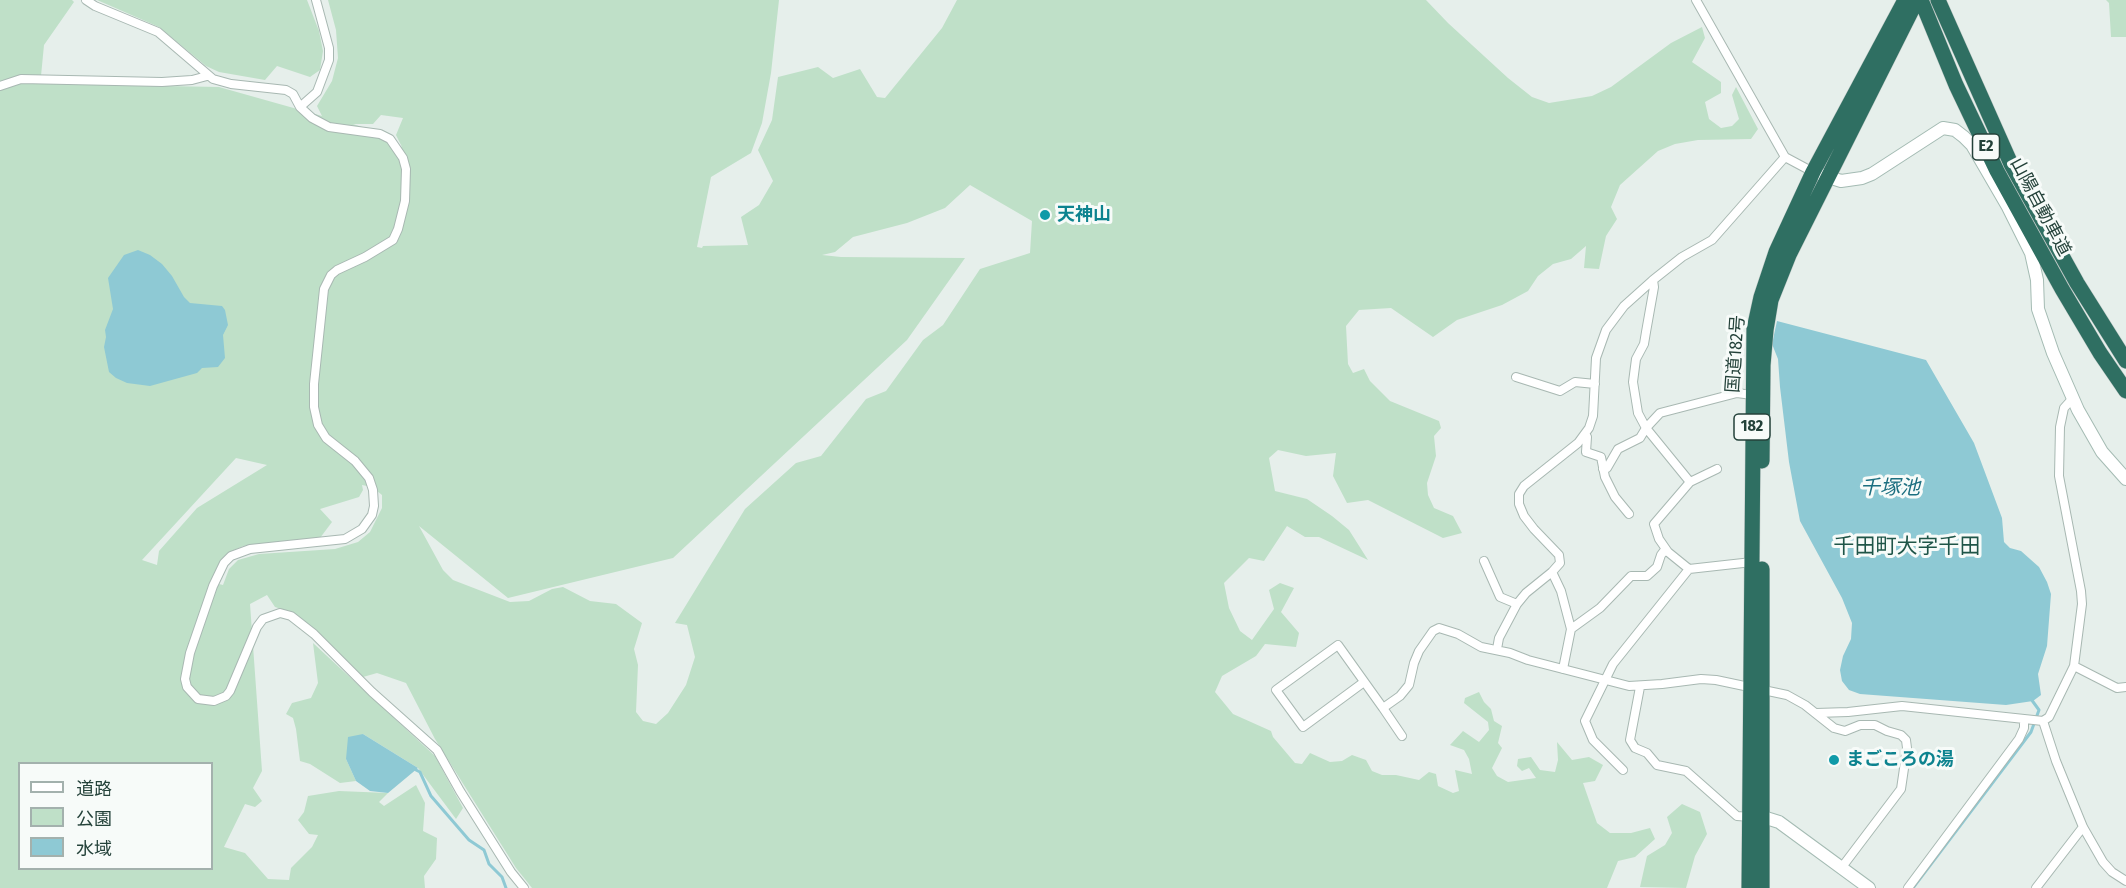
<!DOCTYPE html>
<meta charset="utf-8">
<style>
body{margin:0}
#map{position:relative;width:2126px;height:888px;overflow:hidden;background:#e6efeb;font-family:"Fira Sans Condensed","Noto Sans JP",sans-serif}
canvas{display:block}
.legend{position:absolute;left:18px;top:762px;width:195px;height:108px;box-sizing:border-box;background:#f7fbf9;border:2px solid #a3b1ad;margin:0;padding:8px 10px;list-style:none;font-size:18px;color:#24423a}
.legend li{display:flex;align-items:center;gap:12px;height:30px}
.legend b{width:30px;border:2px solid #a3b1ad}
</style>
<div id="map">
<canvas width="2126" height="888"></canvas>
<ul class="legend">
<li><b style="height:8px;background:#fff"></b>道路</li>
<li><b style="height:16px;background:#bfe0c8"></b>公園</li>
<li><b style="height:16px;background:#8ec9d4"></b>水域</li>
</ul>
</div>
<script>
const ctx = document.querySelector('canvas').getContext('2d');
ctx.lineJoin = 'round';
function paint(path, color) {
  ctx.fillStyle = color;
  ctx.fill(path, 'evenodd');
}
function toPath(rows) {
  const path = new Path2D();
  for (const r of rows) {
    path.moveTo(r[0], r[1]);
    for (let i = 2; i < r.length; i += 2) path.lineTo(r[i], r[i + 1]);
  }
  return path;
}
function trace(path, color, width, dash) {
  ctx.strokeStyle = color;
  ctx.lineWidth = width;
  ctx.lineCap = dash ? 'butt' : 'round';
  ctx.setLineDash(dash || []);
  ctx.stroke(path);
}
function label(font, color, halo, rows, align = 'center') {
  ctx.font = font + ' "Fira Sans Condensed","Noto Sans JP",sans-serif';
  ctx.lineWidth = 6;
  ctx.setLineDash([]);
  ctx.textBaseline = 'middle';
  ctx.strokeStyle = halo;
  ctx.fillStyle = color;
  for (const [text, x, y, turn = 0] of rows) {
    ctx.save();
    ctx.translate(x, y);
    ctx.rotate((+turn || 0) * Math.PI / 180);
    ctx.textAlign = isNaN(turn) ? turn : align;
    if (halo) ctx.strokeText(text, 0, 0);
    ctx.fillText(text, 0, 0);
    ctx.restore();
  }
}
paint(toPath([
 [0,0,72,0,74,2,44,45,41,76,4,83,219,87,322,116,317,106,332,81,338,58,336,30,328,0,779,0,771,73,762,123,751,153,711,177,697,247,702,248,703,246,748,245,741,217,759,205,773,181,758,150,772,120,778,77,818,67,833,78,860,69,877,97,885,98,942,28,957,0,1426,0,1448,23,1508,78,1532,97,1549,103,1592,96,1611,87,1671,43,1702,27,1705,38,1692,62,1721,82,1721,93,1705,102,1709,119,1721,128,1732,126,1739,119,1732,95,1736,87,1758,129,1751,139,1698,140,1675,144,1658,151,1620,185,1611,207,1617,219,1606,236,1599,269,1584,268,1586,246,1571,259,1553,264,1538,276,1528,291,1502,305,1457,320,1433,337,1391,308,1359,310,1346,326,1348,364,1353,373,1364,369,1370,381,1390,401,1439,421,1441,428,1434,436,1436,456,1427,483,1428,495,1434,508,1453,516,1462,533,1443,538,1368,500,1347,503,1333,476,1336,453,1306,456,1278,450,1269,458,1275,491,1307,499,1332,516,1349,530,1368,560,1319,537,1305,537,1287,526,1264,561,1249,558,1224,583,1229,608,1240,631,1252,640,1274,609,1269,590,1280,583,1294,588,1281,612,1299,633,1296,647,1265,644,1256,656,1222,676,1215,692,1233,714,1271,731,1273,737,1295,763,1302,764,1310,753,1330,762,1342,761,1352,755,1366,760,1372,771,1382,775,1396,775,1419,780,1429,772,1436,774,1438,786,1453,793,1459,791,1455,770,1472,774,1469,759,1464,750,1450,745,1463,731,1479,742,1489,730,1488,722,1464,703,1465,698,1479,692,1484,702,1491,709,1494,721,1502,726,1498,743,1502,748,1492,768,1497,776,1508,782,1536,778,1529,768,1522,771,1517,766,1518,759,1531,757,1540,770,1555,772,1558,760,1557,742,1572,760,1589,757,1603,765,1595,781,1583,783,1597,823,1610,833,1631,833,1650,828,1655,839,1635,857,1618,861,1607,888,532,888,516,868,435,739,406,683,377,673,363,677,290,612,275,607,267,595,250,604,262,771,253,788,262,801,255,807,245,804,224,847,245,853,268,879,289,880,291,868,312,847,318,835,309,834,298,820,304,812,308,796,339,791,388,793,379,802,384,806,416,785,425,803,423,831,437,838,436,859,424,876,425,888,0,888],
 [381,115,403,118,396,135,402,147,368,129,353,124,373,124],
 [970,185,1032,221,1030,253,980,269,943,325,923,340,886,391,866,399,821,456,796,463,745,509,675,623,687,625,695,657,686,685,668,713,656,724,643,721,636,712,638,665,634,649,642,623,616,604,590,601,563,587,552,589,529,601,510,602,453,580,443,570,419,526,508,598,673,558,907,340,965,258,841,257,822,255,835,252,853,237,907,223,945,208],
 [236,458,267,465,197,508,159,551,157,565,142,560],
 [362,485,372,487,382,495,382,508,370,532,358,542,335,549,259,554,238,560,229,569,223,585,211,582,222,560,232,551,243,546,320,538,332,522,320,509,359,497,363,490],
 [20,764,212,764,212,868,20,868],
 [97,0,307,0,319,31,323,51,320,70,310,77,277,66,265,80,219,72,206,66,159,27],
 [2106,0,2126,0,2126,37,2111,37,2109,3],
 [313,643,435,756,463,808,456,819,418,768,363,734,346,759,356,781,340,783,310,764,300,761,296,729,293,718,286,714,292,703,311,698,318,683],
 [1682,804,1700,812,1707,834,1695,856,1686,888,1640,887,1647,856,1665,845,1672,833,1667,817]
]), '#bfe0c8');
paint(toPath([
 [138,250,150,255,162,264,172,276,184,297,190,303,222,306,225,310,228,325,223,335,225,358,218,367,202,368,197,373,150,386,127,383,116,378,109,372,104,347,106,337,105,330,113,309,108,278,124,255],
 [1777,321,1926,360,1974,443,2002,518,2004,542,2010,548,2021,551,2039,567,2047,582,2051,594,2047,646,2038,674,2041,695,2033,701,2006,705,1860,694,1849,690,1842,681,1840,670,1843,656,1851,639,1852,623,1842,598,1800,521,1789,462,1780,387,1778,359,1772,344],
 [363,734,384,747,418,768,388,793,370,791,356,781,346,759,348,737]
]), '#8ec9d4');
trace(toPath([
 [414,769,420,772,431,796,469,840,484,850,489,864,502,877,506,888],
 [1913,888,2031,732,2039,710,2031,699]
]), '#8ec9d4', 3);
const street = toPath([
 [86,0,95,6,158,32,213,79,231,84,286,90,293,94,300,107,312,118,329,127,380,134,390,139,403,158,406,169,405,201,398,229,393,240,365,257,337,270,331,275,324,289,314,384,314,407,318,425,326,438,355,461,369,478,373,490,374,506,372,515,362,529,345,539,250,549,231,556,224,563,213,586,190,653,185,679,187,687,198,699,214,701,226,696,230,691,257,627,263,619,280,613,291,616,314,634,372,692,437,750,460,791,511,872,524,888],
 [1696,0,1785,157,1813,172],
 [0,86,21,79,162,82,192,80,207,76],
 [300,107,317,92,329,60,329,48,316,0],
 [1516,377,1560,391,1575,382,1595,384],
 [1585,434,1587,437,1586,452,1601,457,1605,477,1615,497,1629,514],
 [1603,469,1607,468,1618,449,1640,438,1646,428,1638,413,1633,382,1636,359,1644,344,1646,332,1654,287,1653,280],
 [1690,482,1646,428,1660,413,1737,393,1752,395],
 [1668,552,1659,539,1654,524,1690,482,1717,469],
 [1484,561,1500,597,1517,604],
 [1552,572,1561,591,1571,629,1563,669],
 [1571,629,1600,608,1631,576,1647,576,1657,567,1661,555,1664,551,1668,552,1689,569,1752,562],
 [1497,649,1499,638,1517,604,1526,593,1552,572,1560,563,1559,555,1534,529,1524,516,1519,504,1519,494,1524,486,1578,443,1589,428,1593,416,1596,358,1606,330,1624,306,1653,280,1682,257,1712,240,1785,157],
 [2074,666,2117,688,2126,687],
 [1364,682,1303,727,1276,690,1338,645,1383,708,1402,736],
 [1640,687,1630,740,1635,748,1647,753,1657,765,1686,771,1737,816,1750,817],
 [1383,708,1400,696,1409,685,1414,663,1419,651,1433,631,1439,628,1458,634,1481,647,1510,653,1528,660,1629,686,1662,684,1701,679,1716,680,1787,695,1805,705,1834,728,1845,731,1860,725,1875,725,1887,731,1901,735,1906,740,1907,748,1901,789,1842,867],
 [1816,713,1848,712,1902,706,2043,721,2049,717,2074,666,2082,604,2081,591,2059,476,2060,427,2064,408,2073,398],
 [2043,721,2056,761,2083,827,2103,862,2112,872,2126,881],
 [1623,770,1593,740,1585,721,1613,664,1689,569],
 [1908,888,2019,739,2024,728,2024,719],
 [2036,888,2083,827]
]);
const secondary = toPath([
 [1819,174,1841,181,1862,178,1872,174,1943,128,1955,130,1964,137,1972,145,2008,207,2031,253,2037,280,2038,309,2053,353,2078,410,2102,452,2126,479],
 [1754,817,1763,817,1779,822,1869,888]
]);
const highway = toPath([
 [1921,0,1956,85,1997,171,2062,289,2100,353,2126,391],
 [1938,0,2011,164,2077,283,2126,361],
 [1762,461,1763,365,1766,330,1771,300,1789,255,1917,0],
 [1749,888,1754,329,1761,297,1776,252,1813,172,1905,0],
 [1762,888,1762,569]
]);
trace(street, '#a8b8b2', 10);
trace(secondary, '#a4bbb3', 14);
trace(highway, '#c2cac8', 16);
trace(street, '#fff', 8);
trace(secondary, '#fff', 12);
trace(highway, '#2f6f62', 15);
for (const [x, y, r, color] of [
 [1045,215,6,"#0f9aa8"],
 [1834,760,6,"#0f9aa8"]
]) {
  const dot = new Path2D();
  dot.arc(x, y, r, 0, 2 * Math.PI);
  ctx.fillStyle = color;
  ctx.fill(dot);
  trace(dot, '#f7fbf9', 2);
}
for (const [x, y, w] of [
 [1986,147,27],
 [1752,427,36]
]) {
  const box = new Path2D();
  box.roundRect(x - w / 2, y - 13, w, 26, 4.5);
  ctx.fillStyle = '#f7fbf9';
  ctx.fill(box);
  trace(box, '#24423a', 1.5);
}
label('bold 16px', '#24423a', null, [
 ["E2",1986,147],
 ["182",1752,427]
]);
label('18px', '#24423a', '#f7fbf9', [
 ["山陽自動車道",2040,207,62],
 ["国道182号",1736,354,-86]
]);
label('bold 18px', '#0d838f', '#f7fbf9', [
 ["天神山",1057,215],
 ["まごころの湯",1846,760]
], 'left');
label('italic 20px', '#1c6f80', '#f7fbf9', [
 ["千塚池",1890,488]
]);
label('21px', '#1f5548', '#f7fbf9', [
 ["千田町大字千田",1907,547]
]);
</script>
